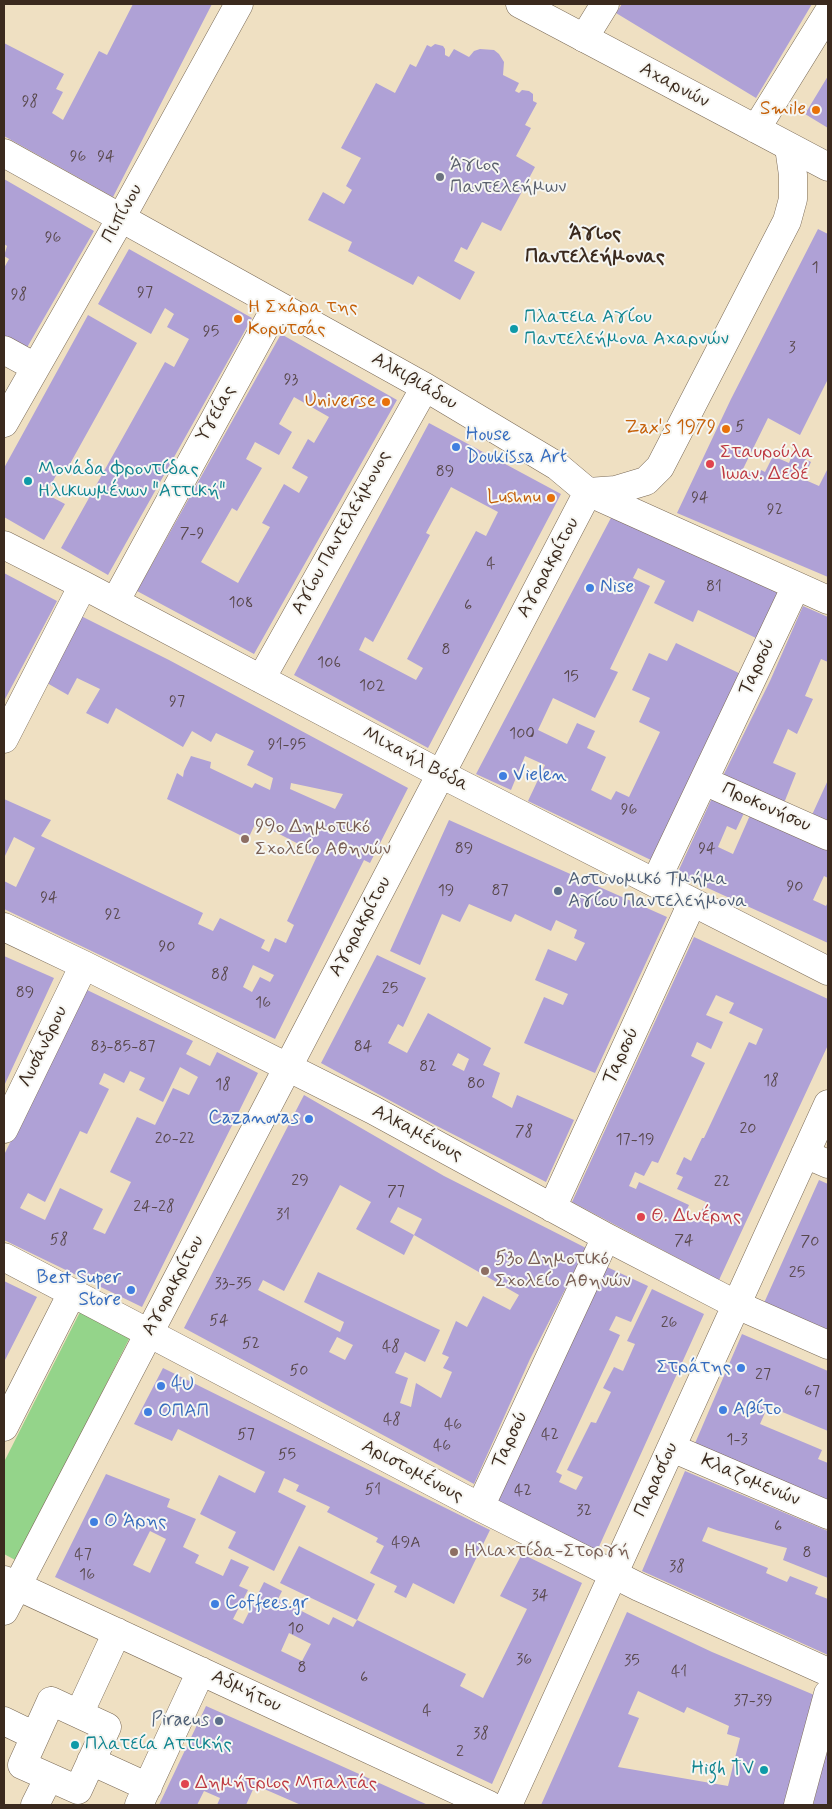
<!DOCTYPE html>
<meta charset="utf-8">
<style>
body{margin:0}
#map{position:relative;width:832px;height:1809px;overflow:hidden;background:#efe0c2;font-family:Mynerve,sans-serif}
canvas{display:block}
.frame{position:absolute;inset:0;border:5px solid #3b2a1e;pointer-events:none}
</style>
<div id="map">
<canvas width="832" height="1809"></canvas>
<div class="frame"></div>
</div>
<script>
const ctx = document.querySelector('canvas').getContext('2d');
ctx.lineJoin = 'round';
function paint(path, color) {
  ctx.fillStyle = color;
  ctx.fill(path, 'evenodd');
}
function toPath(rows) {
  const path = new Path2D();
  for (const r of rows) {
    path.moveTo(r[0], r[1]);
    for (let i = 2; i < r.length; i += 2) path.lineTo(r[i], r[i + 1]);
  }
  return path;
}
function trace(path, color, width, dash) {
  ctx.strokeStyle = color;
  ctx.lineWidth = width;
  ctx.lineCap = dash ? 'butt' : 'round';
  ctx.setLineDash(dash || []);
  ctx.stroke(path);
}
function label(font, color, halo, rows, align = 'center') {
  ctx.font = font + ' Mynerve,sans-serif';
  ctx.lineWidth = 4;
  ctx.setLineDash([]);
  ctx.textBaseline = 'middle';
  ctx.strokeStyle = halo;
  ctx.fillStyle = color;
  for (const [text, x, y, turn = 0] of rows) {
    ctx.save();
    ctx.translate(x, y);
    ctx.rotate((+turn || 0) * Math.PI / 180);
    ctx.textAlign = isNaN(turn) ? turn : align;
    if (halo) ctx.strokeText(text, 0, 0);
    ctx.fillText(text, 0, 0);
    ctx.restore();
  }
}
paint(toPath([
 [81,1310,131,1335,17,1561,4,1554,4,1462]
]), '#94d48a');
paint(toPath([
 [133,4,212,4,113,197,4,136,4,43,64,74,56,89,63,92,52,113,63,120,99,51,107,55],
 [622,4,812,4,756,98,616,13],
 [435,44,443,46,445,49,445,55,449,57,454,49,469,57,474,51,480,49,494,50,499,54,504,62,503,75,519,83,515,91,519,93,522,90,529,91,533,94,533,101,537,103,525,125,531,128,516,156,535,167,501,231,482,222,467,250,461,247,454,261,475,272,460,300,418,276,413,285,348,251,352,242,308,220,323,192,344,204,352,190,346,186,361,158,341,148,376,83,395,93,410,64,416,67,427,45,431,47],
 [828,76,828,128,805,114],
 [4,179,94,231,25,351,4,339,4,268,9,259,4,256,7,246,4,244],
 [818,229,828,234,828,379,800,435,768,418,743,469,758,475,761,470,765,472,773,456,789,463,793,453,811,462,803,479,819,486,828,468,828,577,677,513,731,399],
 [129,249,252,318,108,575,61,548,165,362,174,367,189,339,167,327,174,314,165,308,151,334,98,304],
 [88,315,137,343,66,471,60,468,46,494,65,504,44,540,4,517,4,468],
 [281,334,397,400,254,654,137,591],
 [294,397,329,417,314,443,308,439,292,468,308,477,299,493,284,484,262,523,270,527,238,583,201,562,232,508,237,511,262,468,246,459,255,442,279,455,292,432,279,424],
 [429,423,561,494,428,748,294,675],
 [451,487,498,512,486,536,476,531,407,659,423,668,416,680,359,650,365,637,373,642,430,535,426,533],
 [613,514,780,594,758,639,698,610,693,622,654,603,665,581,638,568,633,578,650,586,610,669,618,672,595,718,553,698,538,730,567,744,577,723,595,731,587,748,606,757,591,790,611,800,616,791,629,797,660,732,639,722,650,698,632,690,649,653,667,661,676,643,743,675,653,861,528,801,545,765,525,756,511,790,476,774],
 [4,573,57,601,4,701],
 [803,606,828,617,828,662,821,659,805,696,813,699,797,734,788,729,773,763,796,773,782,808,721,780,770,681],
 [81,616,169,660,408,788,370,863,364,860,275,1039,4,909,4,881,16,887,35,848,14,837,4,858,4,799,51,820,41,836,203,913,198,924,213,931,220,918,265,940,261,948,269,952,275,938,286,943,294,925,287,921,318,854,256,822,248,839,167,799,177,773,183,777,184,771,191,756,211,762,210,768,252,788,255,783,270,790,273,778,247,765,254,751,216,733,211,742,192,731,183,747,116,708,108,724,86,713,100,689,77,678,68,695,47,683],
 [291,783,343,794,335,809,290,789],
 [253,965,274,975,270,982,260,977,252,992,243,987],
 [828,780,828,824,811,817],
 [712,798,744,813,736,830,727,826,718,847,733,854,751,813,828,848,828,878,824,876,813,900,826,906,828,902,828,943,677,874],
 [449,820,667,917,595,1073,524,1043,544,997,563,1005,568,994,535,980,548,949,576,961,585,943,574,938,577,930,556,920,551,931,515,914,511,922,469,904,460,922,442,914,420,965,390,951],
 [694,937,828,999,828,1045,719,1280,572,1202],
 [716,995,734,1003,729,1013,763,1029,756,1045,749,1042,704,1138,702,1138,691,1161,684,1157,676,1174,683,1177,677,1189,706,1202,696,1222,684,1216,689,1205,639,1182,636,1189,629,1186,635,1172,644,1176,652,1161,658,1163,705,1063,691,1056,697,1042,711,1049,723,1022,706,1015],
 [377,955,426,978,403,1027,398,1024,388,1043,407,1053,428,1013,491,1048,483,1065,500,1073,492,1097,512,1108,517,1095,574,1120,546,1182,435,1125,321,1063],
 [458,1053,469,1059,464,1071,452,1065],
 [4,956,54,978,4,1086],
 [85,989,193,1041,186,1054,210,1066,217,1052,258,1073,142,1307,4,1240,4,1155],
 [180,1067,198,1077,189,1095,173,1088,155,1125,137,1117,110,1172,131,1182,105,1234,93,1229,103,1209,60,1188,45,1220,20,1208,28,1193,45,1202,80,1131,87,1134,109,1089,99,1084,104,1073,124,1083,130,1071,145,1078,139,1090,163,1102],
 [304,1095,444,1176,586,1248,530,1359,474,1484,184,1328],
 [340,1185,371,1202,356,1229,404,1255,414,1235,390,1222,398,1207,422,1219,414,1235,519,1295,510,1310,483,1296,467,1327,456,1321,442,1354,449,1357,443,1368,452,1372,441,1398,416,1383,411,1407,400,1403,408,1378,395,1373,405,1352,425,1362,440,1330,318,1272,304,1302,344,1322,340,1332,258,1290,263,1280,284,1291],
 [337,1337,353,1345,345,1360,329,1352],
 [819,1180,828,1184,828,1331,764,1303],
 [607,1267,648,1286,631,1322,616,1316,609,1330,620,1335,556,1472,562,1475,559,1482,576,1490,583,1477,567,1470,591,1422,596,1423,611,1392,603,1388,614,1367,623,1371,635,1344,627,1341,652,1289,704,1314,597,1551,495,1504],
 [4,1281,37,1297,4,1362],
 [742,1334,828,1371,828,1431,768,1406,760,1424,822,1450,818,1459,828,1463,828,1507,693,1448],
 [163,1368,490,1530,454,1604,413,1583,406,1598,394,1592,397,1586,370,1573,384,1546,376,1542,378,1538,327,1512,330,1507,296,1491,299,1485,284,1478,278,1492,306,1506,274,1571,228,1548,236,1532,200,1514,219,1475,255,1493,265,1472,178,1429,172,1441,134,1424],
 [685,1471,828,1531,828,1578,783,1560,787,1548,719,1531,708,1527,702,1541,768,1568,766,1573,787,1582,790,1576,818,1587,815,1594,828,1599,828,1655,642,1571],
 [106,1474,170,1499,167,1507,196,1519,183,1547,199,1555,195,1563,223,1576,231,1559,249,1567,239,1586,248,1590,233,1619,243,1624,264,1582,282,1591,278,1599,329,1625,333,1617,353,1627,357,1620,466,1674,460,1686,483,1698,527,1609,500,1596,522,1554,582,1583,492,1784,55,1577],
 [150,1531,166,1539,150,1573,133,1565],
 [289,1633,311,1644,302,1661,281,1651],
 [299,1546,375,1584,357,1620,280,1583],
 [627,1612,712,1652,819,1697,786,1805,541,1805],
 [638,1691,684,1713,687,1707,729,1726,727,1734,740,1738,728,1786,618,1767,639,1718,628,1714],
 [206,1706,317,1755,428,1805,301,1805,255,1785,246,1805,217,1805,220,1798,204,1791,197,1805,159,1805],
 [828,1742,828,1805,813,1805,820,1775]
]), '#afa1d6');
const minor = toPath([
 [584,38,605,4],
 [4,153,425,387,557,466,588,492,828,600],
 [4,350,35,367],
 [4,423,121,218,239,4],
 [4,545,83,585,441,774,828,971],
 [115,602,277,305],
 [261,679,425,387],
 [4,739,83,585],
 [704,781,828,836],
 [655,883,796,586],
 [4,927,84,965,373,1110,606,1237,737,1305,828,1345],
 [4,1129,84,965],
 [805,1154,828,1164],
 [552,1208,692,903],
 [4,1257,480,1507,639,1587,828,1672],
 [4,1427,72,1293],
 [672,1448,828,1515],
 [480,1507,606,1237],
 [4,1580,489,1805],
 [4,1611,588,492,616,490,646,481,660,467,787,221,793,199,793,175,789,147],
 [51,1701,107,1727,78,1790,22,1765,51,1701],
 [79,1714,117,1632],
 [4,1721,35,1736],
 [91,1761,148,1787],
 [35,1805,49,1777],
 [139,1805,201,1671],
 [508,1805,828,1104],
 [798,1805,828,1694]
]);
const major = toPath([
 [520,4,828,167],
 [756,129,828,13]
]);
trace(minor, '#7a6a57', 29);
trace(major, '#7a6a57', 29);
trace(minor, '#fff', 28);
trace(major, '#fff', 28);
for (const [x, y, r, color] of [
 [816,110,5,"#e8710a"],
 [440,177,5,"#6b7280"],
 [238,319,5,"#e8710a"],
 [514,329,5,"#0f9aa8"],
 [386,402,5,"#e8710a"],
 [726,429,5,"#e8710a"],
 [456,447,5,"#3f7fe0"],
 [710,464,5,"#e0444e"],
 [28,481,5,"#0f9aa8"],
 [551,498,5,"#e8710a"],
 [590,588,5,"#3f7fe0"],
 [503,776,5,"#3f7fe0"],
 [245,839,5,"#8d6e63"],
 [558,891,5,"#5c6f8a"],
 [309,1119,5,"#3f7fe0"],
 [641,1217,5,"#e0444e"],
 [485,1271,5,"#8d6e63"],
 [131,1290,5,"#3f7fe0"],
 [741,1368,5,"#3f7fe0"],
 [161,1386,5,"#3f7fe0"],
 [723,1410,5,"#3f7fe0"],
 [148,1412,5,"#3f7fe0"],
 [94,1522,5,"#3f7fe0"],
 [454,1552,5,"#8d6e63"],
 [215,1604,5,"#3f7fe0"],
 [219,1721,5,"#5c6f8a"],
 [75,1745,5,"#0f9aa8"],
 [764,1770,5,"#0f9aa8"],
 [185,1784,5,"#e0444e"]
]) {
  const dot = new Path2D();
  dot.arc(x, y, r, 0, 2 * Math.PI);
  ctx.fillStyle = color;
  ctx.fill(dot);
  trace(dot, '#f6f6f2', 2);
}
label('16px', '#58484c', null, [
 ["98",30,103],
 ["96",78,158],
 ["94",106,158],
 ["96",53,239],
 ["1",815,269],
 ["97",145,294],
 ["98",19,296],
 ["95",211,333],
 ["3",792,349],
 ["93",291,381],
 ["5",740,428],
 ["89",445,473],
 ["94",700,499],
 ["92",775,511],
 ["7-9",192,535],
 ["4",491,565],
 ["81",714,588],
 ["108",241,604],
 ["6",468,607],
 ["8",446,651],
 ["106",329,664],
 ["15",571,678],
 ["102",372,687],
 ["97",177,703],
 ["100",522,735],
 ["91-95",287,746],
 ["96",629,811],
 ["89",464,850],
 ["94",707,850],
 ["90",795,888],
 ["19",446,892],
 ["87",500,892],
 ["94",49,899],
 ["92",113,916],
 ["90",167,948],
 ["88",220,976],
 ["25",390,990],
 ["89",25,994],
 ["16",263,1004],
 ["83-85-87",123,1048],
 ["84",363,1048],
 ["82",428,1068],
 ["18",771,1082],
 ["80",476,1085],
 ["18",223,1086],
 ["20",748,1130],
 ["78",524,1133],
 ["20-22",175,1140],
 ["17-19",635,1141],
 ["29",300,1182],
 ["22",722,1183],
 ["77",396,1193],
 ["24-28",154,1208],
 ["31",283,1216],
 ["58",59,1241],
 ["74",684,1242],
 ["70",810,1243],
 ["25",797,1274],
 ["33-35",233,1285],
 ["54",219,1322],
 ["26",669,1324],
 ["52",251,1345],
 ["48",391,1348],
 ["50",299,1372],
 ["27",763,1376],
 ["67",812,1393],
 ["48",392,1421],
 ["46",453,1426],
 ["57",246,1436],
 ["42",550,1436],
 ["1-3",737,1441],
 ["46",442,1447],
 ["55",287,1456],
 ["51",373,1491],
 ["42",523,1492],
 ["32",584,1512],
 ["6",778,1528],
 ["49A",406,1544],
 ["8",807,1554],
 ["47",83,1556],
 ["38",677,1568],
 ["16",87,1576],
 ["34",540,1597],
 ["10",296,1630],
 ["36",524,1661],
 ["35",632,1662],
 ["8",302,1669],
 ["41",679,1673],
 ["6",364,1679],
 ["37-39",753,1702],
 ["4",427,1712],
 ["38",481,1735],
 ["2",460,1753]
]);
label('19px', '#3b2a1e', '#f6f6f2', [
 ["Αχαρνών",674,86,28],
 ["Πιπίνου",123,214,-61],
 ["Αλκιβιάδου",414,382,30],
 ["Υγείας",217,414,-61],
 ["Αγίου Παντελεήμονος",342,533,-61],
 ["Αγορακρίτου",549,568,-62],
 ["Ταρσού",758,667,-65],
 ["Μιχαήλ Βόδα",415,760,28],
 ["Προκονήσου",766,808,24],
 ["Αγορακρίτου",361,927,-62],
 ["Λυσάνδρου",44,1047,-64],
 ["Ταρσού",622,1056,-65],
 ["Αλκαμένους",417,1134,28],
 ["Αγορακρίτου",174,1286,-62],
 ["Ταρσού",511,1440,-65],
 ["Αριστομένους",412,1472,28],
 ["Παρασίου",657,1480,-65],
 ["Κλαζομενών",750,1481,23],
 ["Αδμήτου",246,1692,25]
]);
label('19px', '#c56008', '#f6f6f2', [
 ["Smile",806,110],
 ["Η Σχάρα της",248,308,"left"],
 ["Κορυτσάς",248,330,"left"],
 ["Universe",376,402],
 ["Zax's 1979",716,429],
 ["Lushnu",541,498]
], 'right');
label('19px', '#5b616d', '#f6f6f2', [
 ["Άγιος",450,166],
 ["Παντελεήμων",450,188]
], 'left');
label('19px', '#0d838f', '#f6f6f2', [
 ["Πλατεια Αγίου",524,318],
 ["Παντελεήμονα Αχαρνών",524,340],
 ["Μονάδα Φροντίδας",38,470],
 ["Ηλικιωμένων \"Αττική\"",38,492],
 ["Πλατεία Αττικής",85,1745],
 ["High TV",754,1770,"right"]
], 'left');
label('19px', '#366cbe', '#f6f6f2', [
 ["House",466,436],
 ["Doukissa Art",466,458],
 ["Nise",600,588],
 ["Vielen",513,776],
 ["Cazanovas",299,1119,"right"],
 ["Best Super",121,1279,"right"],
 ["Store",121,1301,"right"],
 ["Στράτης",731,1368,"right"],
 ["4U",171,1386],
 ["Αβίτο",733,1410],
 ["ΟΠΑΠ",158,1412],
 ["Ο Άρης",104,1522],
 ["Coffees.gr",225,1604]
], 'left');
label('19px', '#be3a42', '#f6f6f2', [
 ["Σταυρούλα",720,453],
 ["Ιωαν. Δεδέ",720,475],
 ["Θ. Δινέρης",651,1217],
 ["Δημήτριος Μπαλτάς",195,1784]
], 'left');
label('19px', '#785e54', '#f6f6f2', [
 ["99ο Δημοτικό",255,828],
 ["Σχολείο Αθηνών",255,850],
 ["53ο Δημοτικό",495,1260],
 ["Σχολείο Αθηνών",495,1282],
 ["Ηλιαχτίδα-Στοργή",464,1552]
], 'left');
label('19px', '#4e5e75', '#f6f6f2', [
 ["Αστυνομικό Τμήμα",568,880],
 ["Αγίου Παντελεήμονα",568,902],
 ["Piraeus",209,1721,"right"]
], 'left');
label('bold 20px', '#3b2a1e', '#f6f6f2', [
 ["Άγιος",595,235],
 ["Παντελεήμονας",595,258]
]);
</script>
